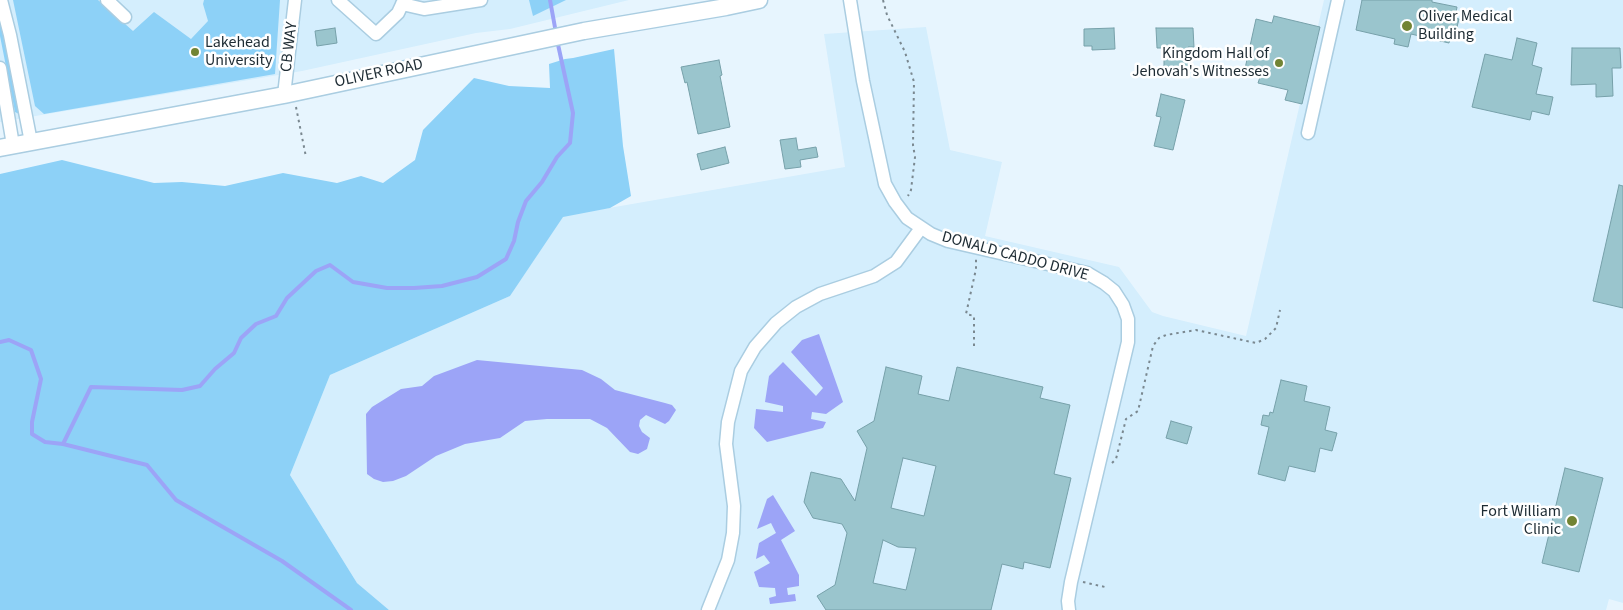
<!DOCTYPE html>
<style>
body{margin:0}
canvas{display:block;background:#e7f5fe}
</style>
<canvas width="1623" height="610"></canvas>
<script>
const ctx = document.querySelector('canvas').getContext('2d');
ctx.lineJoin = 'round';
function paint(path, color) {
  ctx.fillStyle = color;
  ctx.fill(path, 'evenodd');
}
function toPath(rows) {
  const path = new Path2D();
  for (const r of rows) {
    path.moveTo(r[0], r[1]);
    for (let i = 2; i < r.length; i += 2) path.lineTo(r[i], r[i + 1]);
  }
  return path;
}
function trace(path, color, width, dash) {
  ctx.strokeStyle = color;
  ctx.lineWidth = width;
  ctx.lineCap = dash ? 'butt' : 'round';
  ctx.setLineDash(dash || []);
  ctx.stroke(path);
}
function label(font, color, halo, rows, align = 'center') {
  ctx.font = font + ' "Source Sans 3",sans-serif';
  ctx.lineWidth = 5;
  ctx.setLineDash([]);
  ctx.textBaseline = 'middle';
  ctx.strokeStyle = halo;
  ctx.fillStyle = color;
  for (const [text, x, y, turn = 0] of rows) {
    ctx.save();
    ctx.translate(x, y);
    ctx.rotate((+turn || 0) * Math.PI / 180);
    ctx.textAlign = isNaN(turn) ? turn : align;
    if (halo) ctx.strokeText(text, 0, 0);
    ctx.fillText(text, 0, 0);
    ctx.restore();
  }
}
paint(toPath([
 [0,0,629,0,510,29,476,33,302,71,0,122],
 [1324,0,1623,0,1623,603,1609,599,1606,610,389,610,357,583,290,475,330,375,510,296,563,216,845,167,824,34,926,27,950,150,1002,162,985,236,1119,267,1152,312,1163,316,1246,336]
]), '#d4eefd');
paint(toPath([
 [13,0,98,0,133,31,154,12,191,39,208,21,203,4,204,0,280,0,275,74,44,114,35,106],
 [529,0,566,0,533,16],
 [0,13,19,114,15,112,0,36],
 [614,49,623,146,631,196,610,208,563,217,510,296,330,375,290,475,357,583,389,610,0,610,0,174,62,160,154,183,182,182,225,186,283,173,337,183,361,176,383,183,415,160,423,130,474,78,509,86,550,88,549,64,565,59,573,58]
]), '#8dd1f7');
paint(toPath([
 [819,334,843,402,826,414,812,412,811,419,826,422,823,428,767,442,754,428,756,409,783,412,783,406,765,402,769,376,783,362,816,396,823,388,791,352,802,340],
 [477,360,582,370,601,379,615,390,665,403,672,405,676,410,669,421,665,424,646,415,640,420,639,426,642,432,650,438,647,449,638,454,630,452,607,428,590,419,547,419,525,421,500,438,465,444,436,456,406,476,393,481,383,482,374,479,367,474,366,414,372,407,401,389,422,386,434,376],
 [773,495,795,531,781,540,799,575,799,586,787,588,788,595,795,594,796,601,770,604,769,598,776,596,775,588,759,587,754,572,770,563,764,555,756,559,759,543,776,533,771,523,757,529,767,499]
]), '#9ca4f7');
trace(toPath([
 [550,0,556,33],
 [0,342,9,340,31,350,41,379,32,422,32,434,45,442,63,444,147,465,176,500,282,561,351,610],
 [63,444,91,387,182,390,200,386,215,369,234,353,241,338,256,324,276,316,287,298,316,271,330,265,353,282,387,288,414,288,442,286,477,277,506,259,514,241,518,222,526,201,542,182,557,157,570,143,573,113,557,40]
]), '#9ca4f7', 4);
const building = toPath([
 [1362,0,1432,0,1432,2,1457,7,1455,18,1459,19,1454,39,1450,38,1449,43,1411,34,1408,47,1394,44,1395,39,1356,30,1362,0],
 [1274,16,1320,27,1302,104,1285,100,1288,90,1258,83,1260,77,1244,73,1256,19,1272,23,1274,16],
 [335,28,337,43,317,46,315,31,335,28],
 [1114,28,1115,49,1092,50,1092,46,1084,46,1084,29,1114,28],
 [1156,28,1193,28,1194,47,1188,47,1188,70,1164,70,1164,48,1157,48,1156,28],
 [1517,38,1537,43,1532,65,1542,68,1536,94,1553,97,1549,115,1532,111,1530,120,1472,107,1485,54,1512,60,1517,38],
 [1572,48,1620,48,1621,68,1612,68,1613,96,1596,97,1596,84,1571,85,1572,48],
 [719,60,722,75,720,76,730,127,698,134,687,82,685,83,681,67,719,60],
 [1161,94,1185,100,1173,150,1154,146,1161,117,1156,116,1161,94],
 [796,138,798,150,816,147,818,157,800,160,801,167,785,169,780,140,796,138],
 [725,147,729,163,701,170,697,154,725,147],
 [1619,185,1623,186,1623,308,1593,301,1619,185],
 [886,367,922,376,918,394,949,401,957,367,1043,387,1040,398,1070,405,1054,474,1071,478,1050,568,1024,562,1023,569,1002,564,991,610,826,610,817,596,835,585,847,533,842,524,813,518,804,502,811,472,841,479,855,501,867,448,857,431,874,421,886,367],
 [903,458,936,466,924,516,891,508,903,458],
 [883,540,898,547,916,548,906,590,873,583,883,540],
 [1281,380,1307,386,1304,401,1330,407,1325,430,1337,433,1332,451,1320,448,1315,472,1289,466,1285,481,1258,474,1269,427,1261,425,1263,415,1269,416,1270,412,1273,413,1281,380],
 [1171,421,1192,427,1187,444,1166,438,1171,421],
 [1565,468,1603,478,1579,572,1542,563,1565,468]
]);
paint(building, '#9ac5cd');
trace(building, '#77a1aa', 1);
const minor = toPath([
 [1,0,10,35,31,142],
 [107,0,125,17],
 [338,0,376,34,398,13,404,0],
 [850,0,863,81,885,184,895,202,907,218,931,234,948,241,1087,273,1104,283,1114,291,1123,305,1128,319,1128,342,1071,582,1068,601,1069,610],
 [402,4,424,9,481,0],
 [0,68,13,145],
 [284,95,295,0],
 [1308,133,1338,0],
 [708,610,728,560,733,533,734,506,726,444,728,422,741,371,755,347,776,323,796,307,820,294,874,276,896,262,921,228]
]);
const major = toPath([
 [0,148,284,95,584,31,726,7,759,0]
]);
trace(minor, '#aacde1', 15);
trace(major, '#aacde1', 19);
trace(toPath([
 [883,0,887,15,905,52,914,82,913,145,915,157,911,190,908,196],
 [296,107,306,157],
 [974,346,974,316,966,314,976,269,976,259],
 [1112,463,1116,459,1126,419,1138,411,1153,346,1159,338,1166,335,1196,330,1256,343,1265,339,1276,328,1280,310],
 [1083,582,1105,587]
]), '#7a8890', 2, [2.5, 4]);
trace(minor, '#fff', 12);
trace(major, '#fff', 16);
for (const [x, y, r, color] of [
 [1407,26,6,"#728434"],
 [195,52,5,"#728434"],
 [1279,63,5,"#728434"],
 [1572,521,6,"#728434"]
]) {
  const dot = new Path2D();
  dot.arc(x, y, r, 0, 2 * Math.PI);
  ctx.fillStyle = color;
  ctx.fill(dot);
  trace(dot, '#fff', 2);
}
label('16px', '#1d2b33', '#fff', [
 ["Oliver Medical",1418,17],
 ["Building",1418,35],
 ["Lakehead",205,43],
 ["University",205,61],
 ["Kingdom Hall of",1269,54,"right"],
 ["Jehovah's Witnesses",1269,72,"right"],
 ["Fort William",1561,512,"right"],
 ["Clinic",1561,530,"right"]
], 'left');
label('16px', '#1d2b33', '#fff', [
 ["CB WAY",290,47,-83],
 ["OLIVER ROAD",379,74,-12],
 ["DONALD CADDO DRIVE",1015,257,15]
]);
</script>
